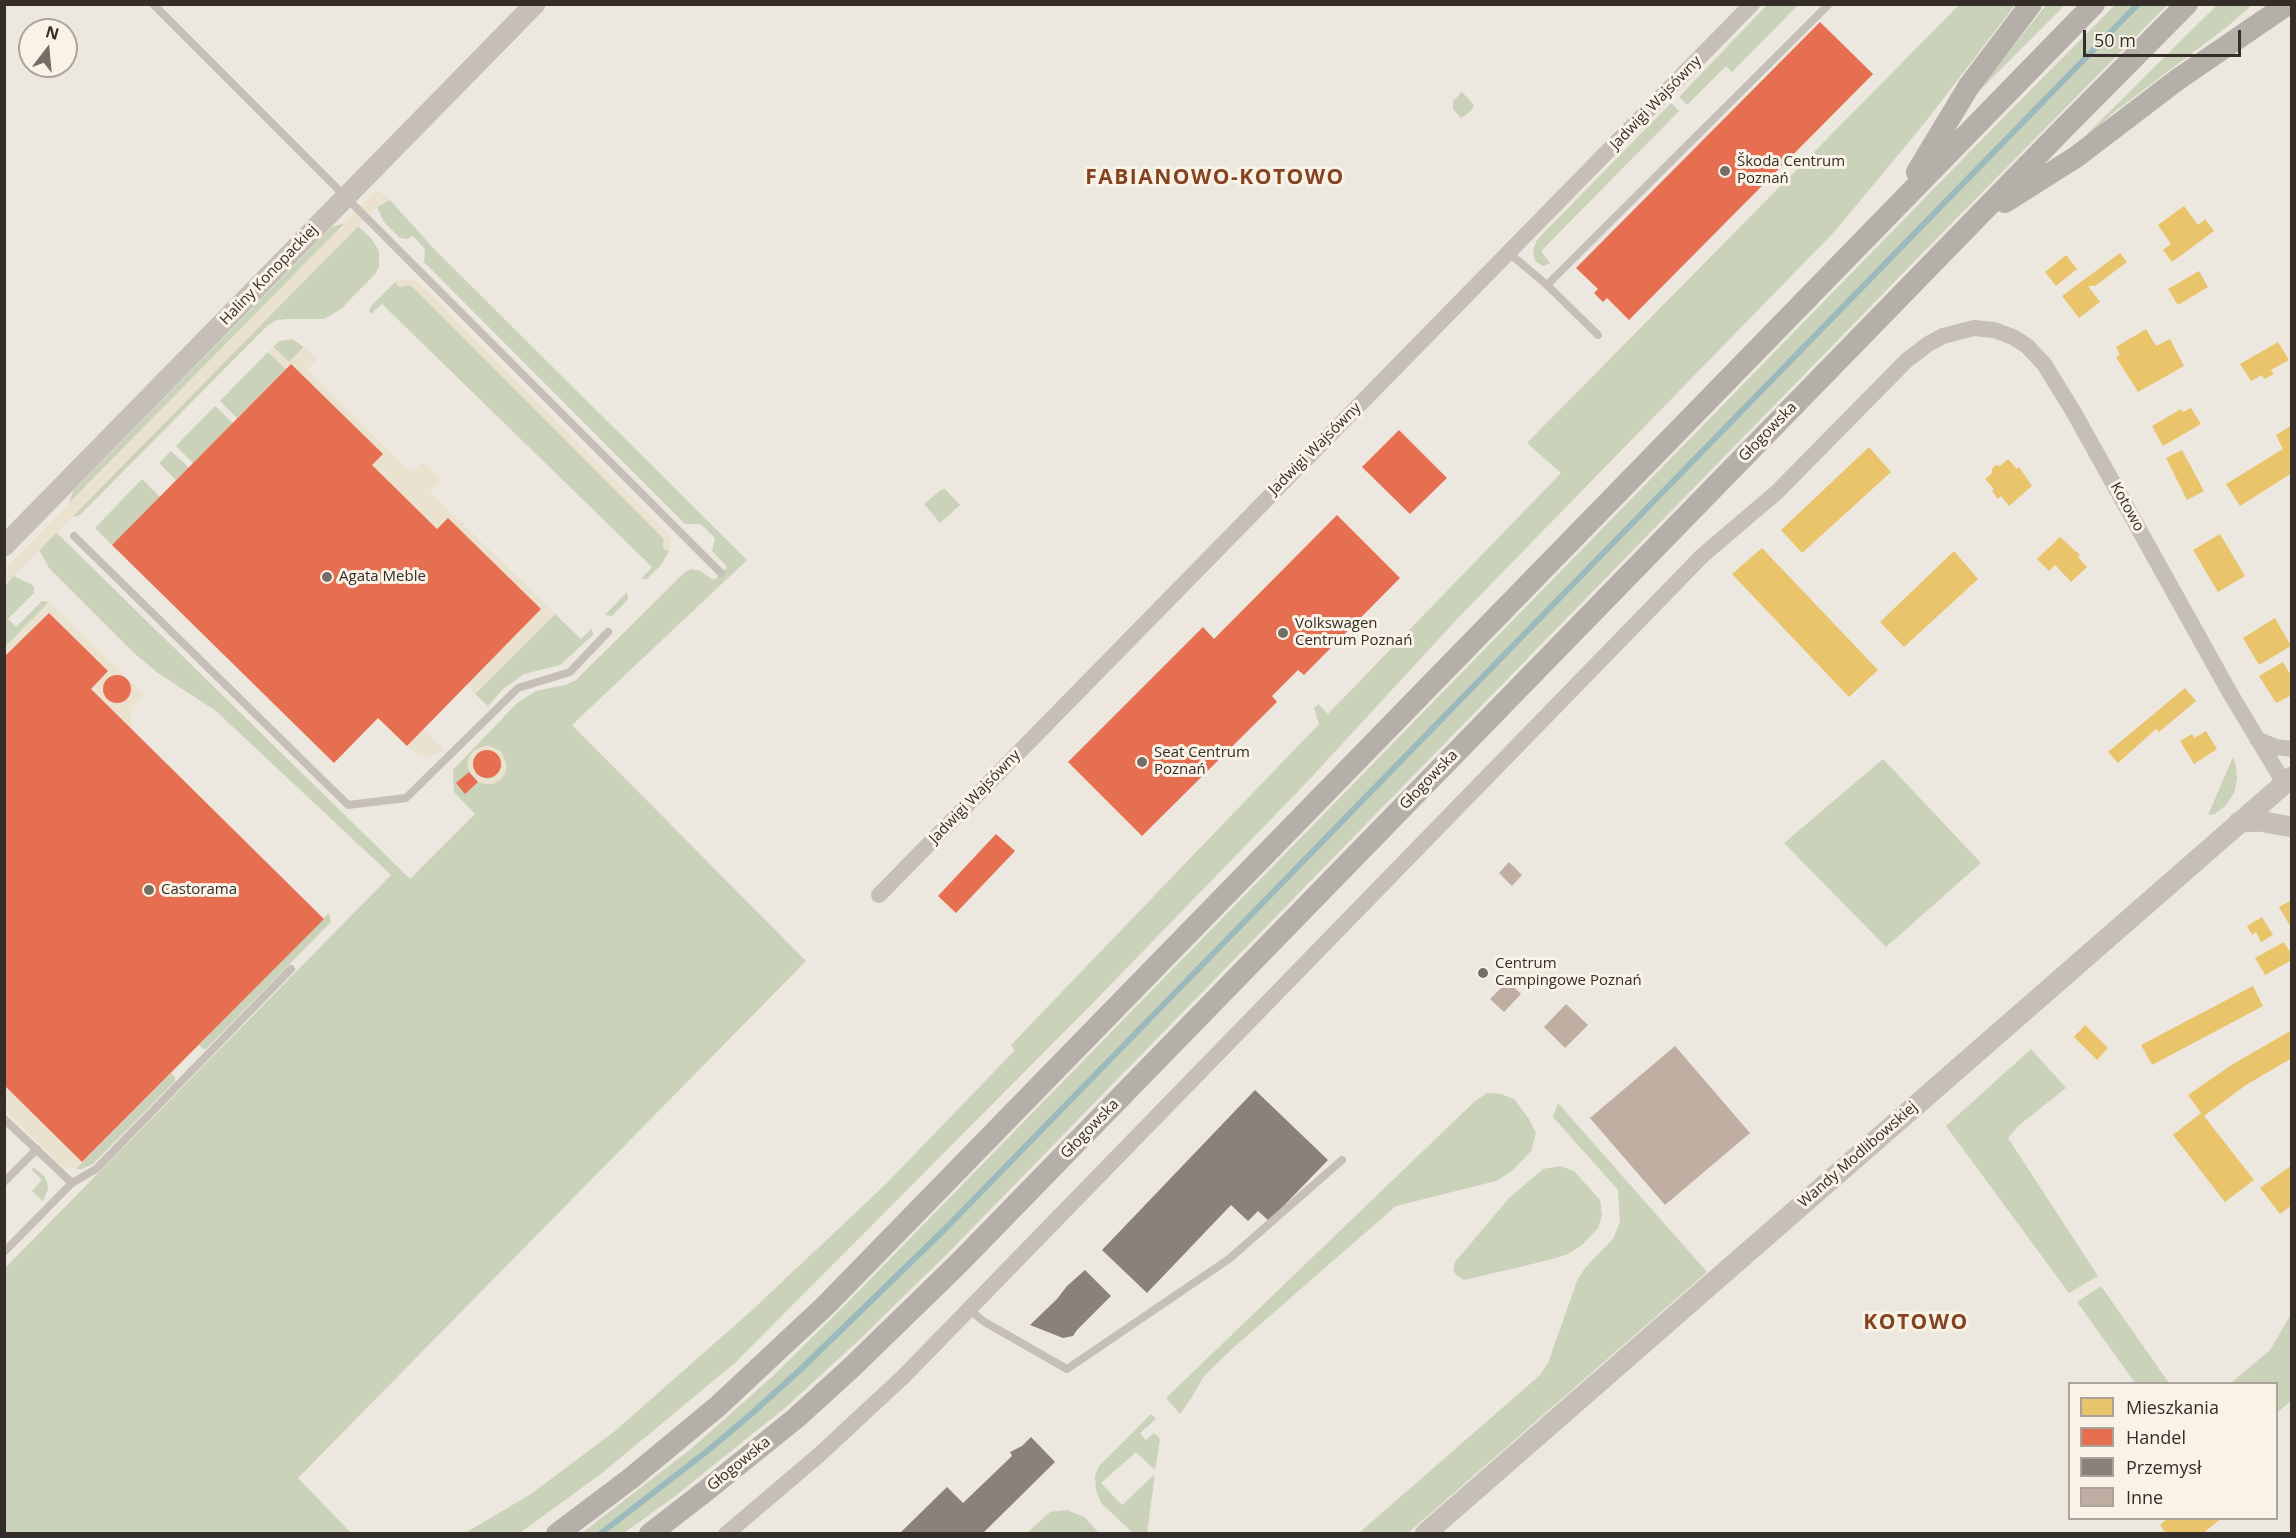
<!DOCTYPE html>
<meta charset="utf-8">
<style>
body{margin:0}
#map{position:relative;width:2296px;height:1538px;overflow:hidden;background:#ece8df;font-family:"Open Sans",sans-serif}
canvas{display:block}
.frame{position:absolute;inset:0;border:6px solid #352d27;pointer-events:none}
.legend{position:absolute;left:2068px;top:1382px;width:210px;height:138px;box-sizing:border-box;background:#f9f2e6;border:2px solid #aba39a;margin:0;padding:8px 10px;list-style:none;font-size:18px;color:#352d27}
.legend li{display:flex;align-items:center;gap:12px;height:30px}
.legend b{width:30px;border:2px solid #aba39a}
.north{position:absolute;left:18px;top:18px;width:60px;height:60px;box-sizing:border-box;background:#f9f2e6;border:2px solid #aba39a;border-radius:50%;rotate:16deg;font-size:16px;font-weight:700;line-height:24px;text-align:center;color:#352d27}
.north::after{content:'';display:block;margin:auto;width:21px;height:27px;background:#756e67;clip-path:polygon(50% 0,100% 100%,50% 72%,0 100%)}
.scale{position:absolute;left:2083px;top:30px;width:158px;height:27px;box-sizing:border-box;border:3px solid #352d27;border-top:0;padding-left:8px;font-size:18px;line-height:21px;white-space:nowrap;color:#352d27;-webkit-text-stroke:4px #f9f2e6;paint-order:stroke}
</style>
<div id="map">
<canvas width="2296" height="1538"></canvas>
<div class="frame"></div>
<ul class="legend">
<li><b style="height:16px;background:#e9c46a"></b>Mieszkania</li>
<li><b style="height:16px;background:#e76f51"></b>Handel</li>
<li><b style="height:16px;background:#8a817c"></b>Przemysł</li>
<li><b style="height:16px;background:#bfaea1"></b>Inne</li>
</ul>
<div class="north">N</div>
<div class="scale">50 m</div>
</div>
<script>
const ctx = document.querySelector('canvas').getContext('2d');
ctx.lineJoin = 'round';
function paint(path, color) {
  ctx.fillStyle = color;
  ctx.fill(path, 'evenodd');
}
function toPath(rows) {
  const path = new Path2D();
  for (const r of rows) {
    if (r.length === 3) {
      path.moveTo(r[0] + r[2], r[1]);
      path.arc(r[0], r[1], r[2], 0, 2 * Math.PI);
      continue;
    }
    path.moveTo(r[0], r[1]);
    for (let i = 2; i < r.length; i += 2) path.lineTo(r[i], r[i + 1]);
  }
  return path;
}
function trace(path, color, width, dash) {
  ctx.strokeStyle = color;
  ctx.lineWidth = width;
  ctx.lineCap = dash ? 'butt' : 'round';
  ctx.setLineDash(dash || []);
  ctx.stroke(path);
}
function label(font, color, halo, rows, align = 'center') {
  ctx.font = font + ' "Open Sans",sans-serif';
  ctx.lineWidth = 6;
  ctx.setLineDash([]);
  ctx.textBaseline = 'middle';
  ctx.strokeStyle = halo;
  ctx.fillStyle = color;
  for (const [text, x, y, turn = 0] of rows) {
    ctx.save();
    ctx.translate(x, y);
    ctx.rotate((+turn || 0) * Math.PI / 180);
    ctx.textAlign = isNaN(turn) ? turn : align;
    if (halo) ctx.strokeText(text, 0, 0);
    ctx.fillText(text, 0, 0);
    ctx.restore();
  }
}
paint(toPath([
 [2116,4,2167,5,1948,227,949,1252,859,1340,786,1407,674,1497,624,1533,582,1533,692,1448,773,1376,844,1306,1996,125],
 [1767,5,1798,5,1732,72,1726,66,1687,105,1679,97],
 [1959,5,2015,5,1927,120,1836,230,1458,618,1308,781,1089,1007,736,1362,602,1473,520,1533,465,1533,531,1494,615,1431,750,1312,886,1184,1015,1050,1011,1045,1319,724,1314,708,1318,704,1328,714,1561,473,1527,443],
 [2046,5,2065,5,1974,96,2036,18],
 [2217,5,2252,5,2228,26,2113,113,2090,134,2087,134],
 [1462,92,1474,105,1471,111,1461,118,1453,109,1453,101],
 [1671,103,1679,111,1541,251,1550,263,1543,266,1535,261,1533,250,1537,240],
 [390,200,435,250,747,560,572,725,806,961,298,1478,351,1533,5,1534,5,1268,391,875,216,711,158,673,134,653,49,568,39,550,56,533,60,536,410,879,475,814,454,792,453,770,517,703,536,691,565,685,576,680,685,572,692,569,700,571,714,580,727,567,712,551,715,538,701,524,685,524,424,262,425,249,413,236,407,239,400,238,384,222,377,207],
 [345,223,69,503,73,491,332,227],
 [358,226,371,238,379,251,379,267,375,274,341,309,324,319,287,319,277,320,268,325,80,515,72,517],
 [395,282,399,287,409,285,414,288,662,537,664,540,663,549,669,551,661,565,647,579,641,579,652,567,382,304,371,314,369,311,371,306],
 [292,339,304,347,289,362,273,347,280,341],
 [268,352,286,369,237,418,220,401],
 [215,406,233,423,193,463,176,446],
 [171,451,189,468,176,480,159,463],
 [142,479,160,497,112,545,95,528],
 [942,489,945,489,960,505,940,523,924,504],
 [14,576,34,586,34,593,8,619,16,627,42,601,49,602,5,647,5,585],
 [627,592,628,599,612,616,605,615],
 [555,614,581,639,592,628,593,635,560,665,524,674,503,689,488,706,475,694],
 [2233,757,2236,766,2237,779,2234,793,2226,805,2215,814,2208,815],
 [1883,759,1981,863,1886,947,1784,843],
 [329,913,331,922,206,1049,203,1049,199,1045],
 [2031,1049,2066,1088,2018,1126,2008,1138,2098,1276,2069,1293,1946,1126],
 [171,1073,175,1077,175,1081,93,1164,82,1169,76,1169],
 [1487,1093,1501,1094,1514,1099,1529,1119,1536,1133,1531,1151,1513,1170,1496,1181,1396,1206,1233,1348,1204,1376,1192,1397,1180,1414,1166,1398,1474,1102],
 [1558,1103,1707,1272,1408,1533,1359,1533,1540,1375,1548,1363,1577,1281,1585,1268,1613,1239,1620,1222,1618,1190,1553,1117],
 [1560,1166,1574,1171,1600,1200,1602,1215,1598,1228,1582,1245,1568,1254,1549,1260,1464,1280,1457,1276,1453,1270,1455,1262,1509,1198,1543,1169],
 [34,1168,44,1176,47,1182,48,1189,43,1201,32,1191,42,1180,31,1169],
 [2101,1286,2169,1383,2135,1383,2077,1302],
 [2291,1314,2291,1401,2277,1413,2276,1384,2231,1383,2270,1350],
 [1151,1414,1156,1419,1140,1433,1146,1440,1154,1433,1160,1439,1155,1470,1136,1452,1101,1483,1122,1505,1155,1474,1147,1533,1133,1533,1102,1504,1096,1491,1095,1476,1099,1466],
 [1067,1510,1084,1517,1099,1533,1027,1533,1050,1512]
]), '#cad2b9');
paint(toPath([
 [377,190,390,200,377,207,5,585,5,569],
 [401,279,413,280,419,283,667,533,670,542,669,551,663,549,664,540,662,537,415,288,409,285,399,287,395,282],
 [273,347,289,362,304,347,317,359,307,370,411,473,422,462,430,469,440,480,430,491,555,614,475,694,466,685,541,609,448,518,437,529,372,465,291,364,286,369,268,352],
 [49,602,144,695,131,708,131,728,91,689,108,671,49,613,5,657,5,647],
 [116,675,127,680,130,687,127,699,115,703,108,701,104,695,103,689,105,682],
 [423,729,444,750,426,758,417,755,407,746],
 [488,745,502,752,507,766,505,774,500,780,493,784,485,784,478,782,469,772,467,764,469,757,474,750],
 [486,750,498,755,502,767,494,777,488,779,476,774,473,762,480,752],
 [4,1085,82,1162,76,1169,63,1166,56,1161,5,1110]
]), '#eae1ce');
paint(toPath([
 [2184,206,2198,225,2205,219,2214,231,2172,262,2163,250,2171,244,2158,225],
 [2120,253,2127,262,2095,286,2088,286,2100,302,2079,318,2062,296],
 [2066,255,2077,269,2056,286,2045,272],
 [2199,271,2208,287,2178,305,2168,289],
 [2146,329,2156,346,2170,339,2184,366,2138,392,2116,357,2120,355,2116,347],
 [2278,342,2289,360,2271,370,2274,374,2264,379,2262,375,2251,381,2240,364],
 [2191,408,2201,424,2163,446,2152,426,2181,409,2183,412],
 [2292,425,2292,473,2240,506,2226,484,2283,449,2276,435],
 [1869,447,1891,472,1802,553,1781,530],
 [2182,450,2204,491,2187,500,2166,458],
 [2008,459,2017,469,2019,467,2032,486,2009,506,2001,496,1998,499,1992,491,1994,489,1985,479,1992,473,1992,469,1996,465,2000,466],
 [2220,534,2245,576,2218,592,2193,550],
 [2060,537,2080,555,2078,557,2087,567,2071,582,2055,565,2049,571,2037,559],
 [1762,548,1878,670,1849,697,1732,574],
 [1954,551,1978,579,1904,647,1880,622],
 [2275,618,2291,646,2259,665,2243,638],
 [2283,662,2292,677,2292,695,2276,703,2259,676],
 [2185,688,2196,701,2159,732,2156,729,2118,763,2108,752],
 [2206,731,2217,749,2194,764,2180,741,2192,734,2194,738],
 [2292,900,2292,929,2279,907],
 [2262,917,2273,935,2261,942,2256,932,2252,935,2247,926],
 [2284,942,2292,955,2292,960,2265,975,2255,958],
 [2253,986,2263,1006,2152,1065,2141,1045],
 [2085,1025,2108,1048,2097,1060,2074,1037],
 [2292,1030,2292,1058,2246,1085,2204,1116,2254,1180,2225,1202,2173,1135,2201,1113,2188,1095,2233,1064],
 [2292,1165,2292,1205,2280,1214,2260,1188],
 [2168,1518,2222,1518,2202,1534,2166,1534,2160,1525]
]), '#e9c46a');
paint(toPath([
 [1820,22,1873,74,1629,320,1607,298,1603,302,1594,293,1598,289,1576,268],
 [291,364,383,454,372,465,437,529,448,518,541,609,407,746,378,718,334,763,112,545],
 [1399,430,1447,478,1410,514,1362,467],
 [1337,515,1400,578,1304,675,1298,670,1272,696,1277,702,1142,836,1068,762,1203,627,1214,639],
 [49,613,108,671,91,689,324,919,82,1162,4,1085,4,657],
 [117,689,14],
 [487,764,14],
 [469,772,478,782,465,794,456,783],
 [996,834,1015,851,956,913,938,896]
]), '#e76f51');
paint(toPath([
 [1255,1090,1328,1160,1269,1221,1258,1211,1248,1221,1231,1205,1147,1293,1102,1250],
 [1085,1270,1111,1296,1077,1330,1073,1336,1063,1338,1030,1325,1057,1299,1067,1286],
 [1031,1437,1055,1462,982,1534,899,1534,947,1487,963,1503,1012,1456,1010,1452,1022,1446]
]), '#8a817c');
trace(toPath([
 [600,1534,706,1452,749,1416,801,1369,945,1229,2138,4]
]), '#9cbabd', 6);
paint(toPath([
 [1509,862,1522,875,1512,886,1499,873],
 [1508,981,1521,994,1504,1012,1490,999],
 [1566,1004,1588,1025,1565,1048,1544,1027],
 [1675,1046,1750,1133,1665,1205,1590,1118]
]), '#bfaea1');
trace(toPath([
 [153,4,721,573],
 [1509,253,1547,285,1598,335],
 [1547,285,1829,4],
 [74,536,348,805,406,798,518,688,570,672,608,632],
 [4,1119,72,1183],
 [4,1182,37,1149],
 [4,1252,72,1183,96,1169,291,969],
 [969,1309,983,1321,1067,1369,1229,1259,1342,1160]
]), '#c5bfb8', 8);
trace(toPath([
 [2257,739,2276,747,2292,749],
 [879,895,1752,4],
 [726,1534,819,1455,903,1377,1703,555,1777,492,1906,361,1928,344,1943,336,1974,328,1994,330,2013,337,2027,346,2044,364,2073,411,2230,693,2284,783]
]), '#c5bfb8', 16);
trace(toPath([
 [4,546,535,4],
 [2239,822,2259,821,2292,827],
 [1425,1534,2292,777]
]), '#c5bfb8', 21);
trace(toPath([
 [1917,172,1969,86,2031,4],
 [2005,202,2076,157,2177,80,2288,4],
 [557,1534,630,1479,717,1407,826,1305,2094,4],
 [650,1534,708,1489,796,1418,851,1368,959,1263,2063,129,2187,4]
]), '#b5afa9', 22);
for (const [x, y, r, color] of [
 [1725,171,6,"#756e67"],
 [327,577,6,"#756e67"],
 [1283,633,6,"#756e67"],
 [1142,762,6,"#756e67"],
 [149,890,6,"#756e67"],
 [1483,973,6,"#756e67"]
]) {
  const dot = new Path2D();
  dot.arc(x, y, r, 0, 2 * Math.PI);
  ctx.fillStyle = color;
  ctx.fill(dot);
  trace(dot, '#f9f2e6', 2);
}
label('15px', '#352d27', '#f9f2e6', [
 ["Jadwigi Wajsówny",1656,103,-46],
 ["Haliny Konopackiej",269,275,-46],
 ["Głogowska",1768,432,-46],
 ["Jadwigi Wajsówny",1315,449,-45],
 ["Kotowo",2127,507,61],
 ["Głogowska",1429,780,-46],
 ["Jadwigi Wajsówny",975,797,-46],
 ["Głogowska",1090,1129,-46],
 ["Wandy Modlibowskiej",1858,1155,-41],
 ["Głogowska",739,1464,-39]
]);
label('15px', '#352d27', '#f9f2e6', [
 ["Škoda Centrum",1737,162],
 ["Poznań",1737,179],
 ["Agata Meble",339,577],
 ["Volkswagen",1295,624],
 ["Centrum Poznań",1295,641],
 ["Seat Centrum",1154,753],
 ["Poznań",1154,770],
 ["Castorama",161,890],
 ["Centrum",1495,964],
 ["Campingowe Poznań",1495,981]
], 'left');
ctx.letterSpacing = '1.5px';
label('bold 21px', '#844320', '#f9f2e6', [
 ["FABIANOWO-KOTOWO",1215,178],
 ["KOTOWO",1916,1323]
]);
ctx.letterSpacing = '0px';
</script>
